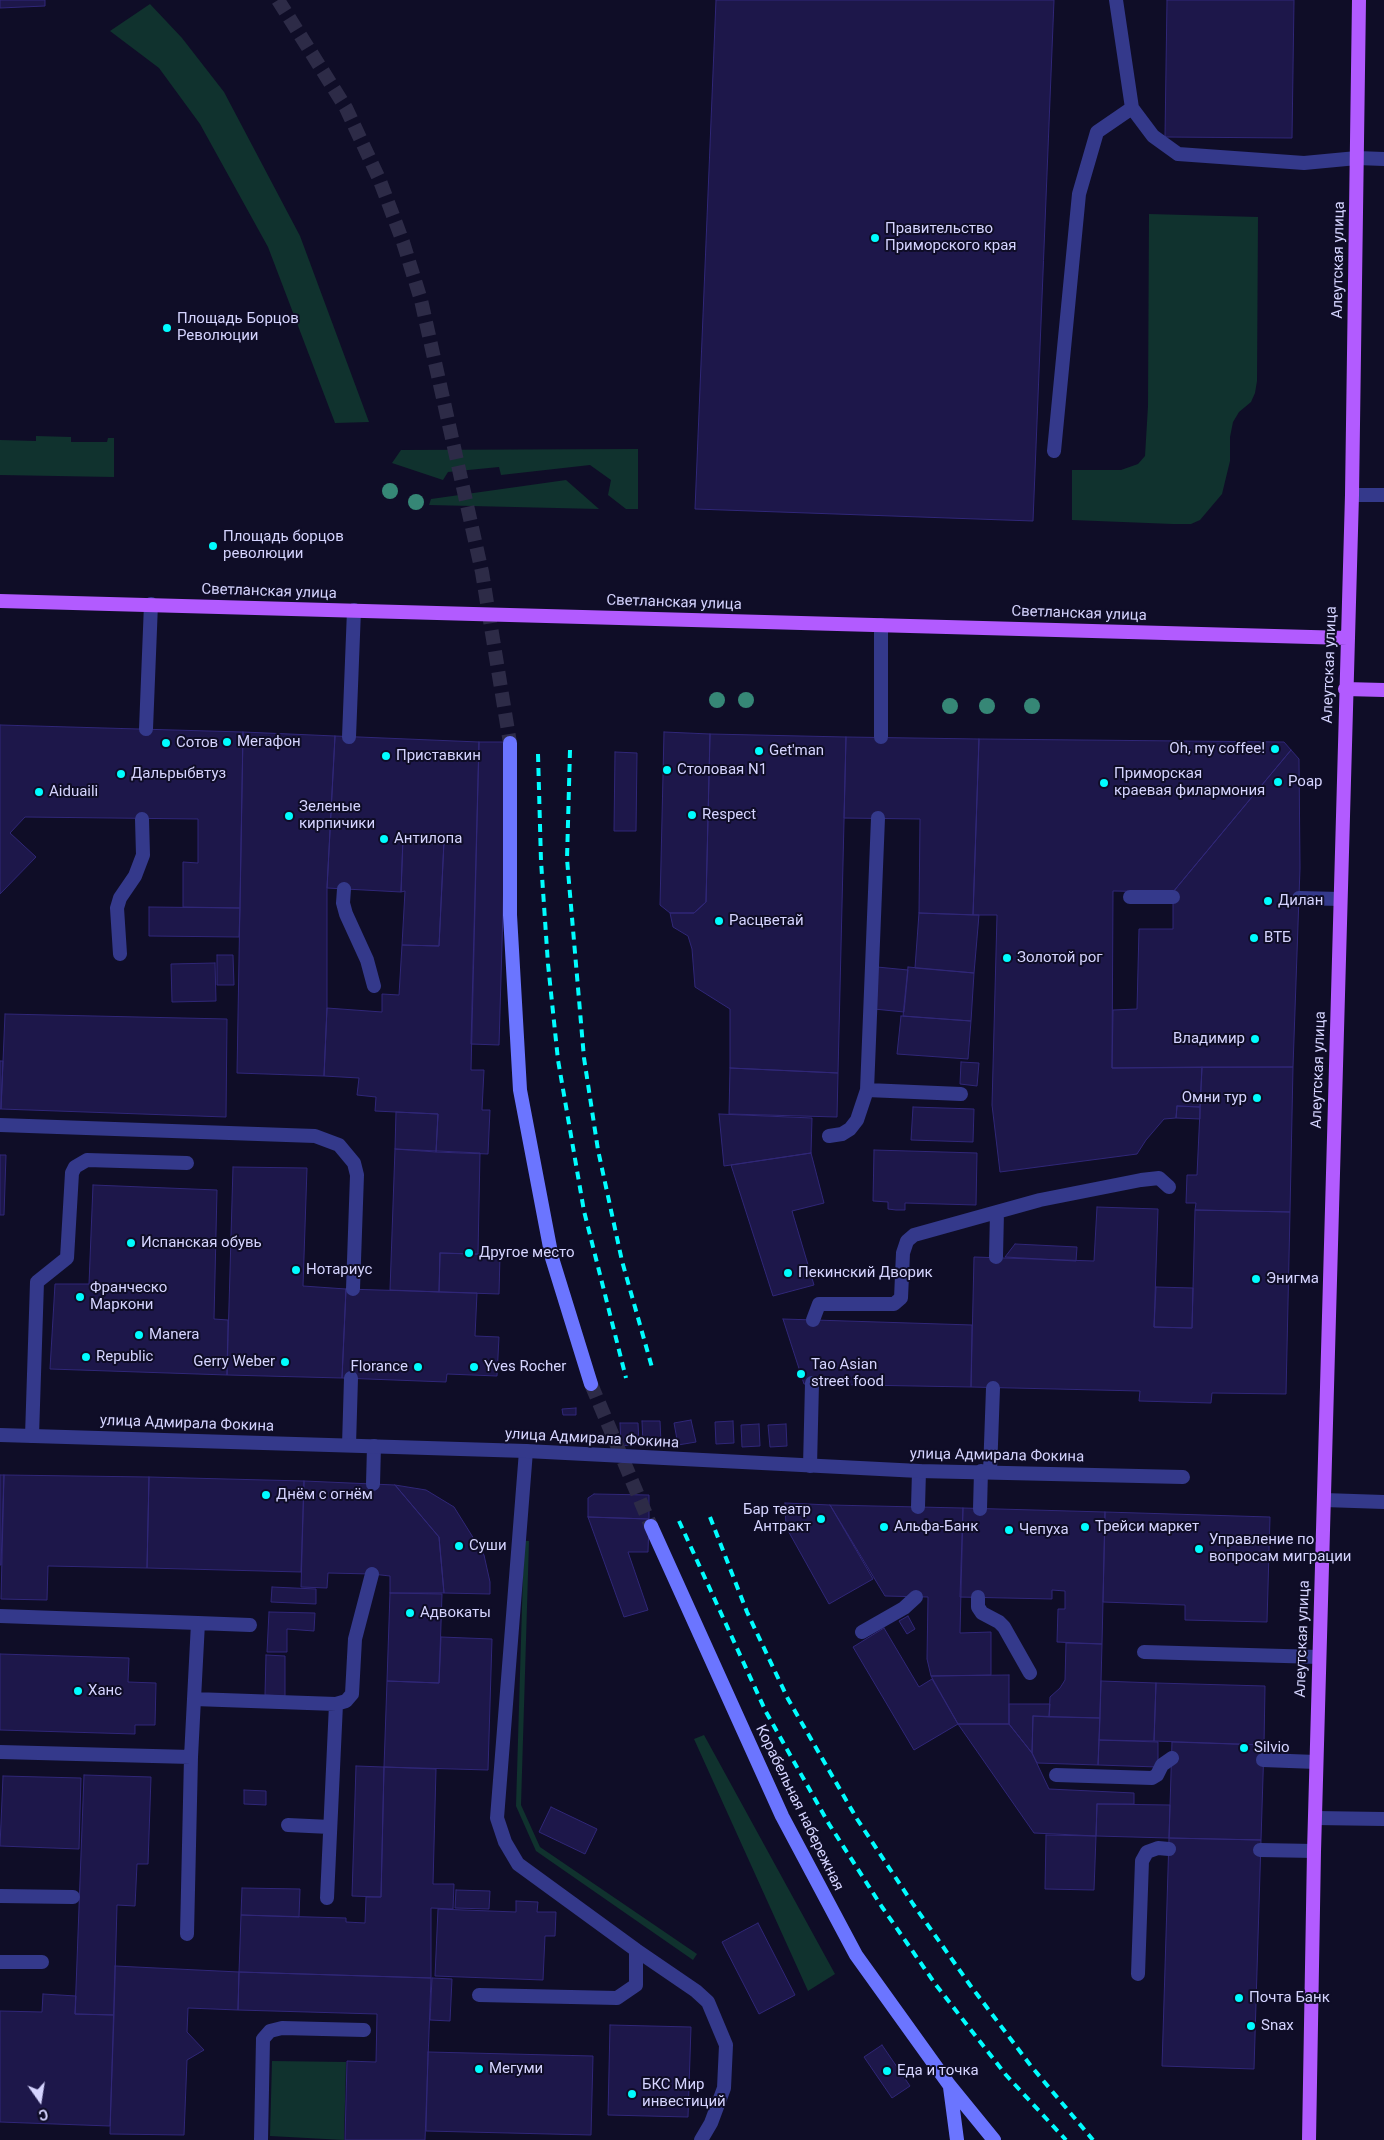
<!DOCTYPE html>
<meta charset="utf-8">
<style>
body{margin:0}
#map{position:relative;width:1384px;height:2140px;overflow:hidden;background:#0f0d27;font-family:Roboto,sans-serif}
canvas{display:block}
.north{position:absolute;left:15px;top:2075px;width:50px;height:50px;-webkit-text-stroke:4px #0f0d27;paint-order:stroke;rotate:167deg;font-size:14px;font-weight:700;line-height:20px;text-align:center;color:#d5d4ff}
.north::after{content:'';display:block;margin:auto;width:18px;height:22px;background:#d5d4ff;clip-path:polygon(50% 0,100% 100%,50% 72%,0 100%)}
</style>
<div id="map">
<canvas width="1384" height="2140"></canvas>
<div class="north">С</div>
</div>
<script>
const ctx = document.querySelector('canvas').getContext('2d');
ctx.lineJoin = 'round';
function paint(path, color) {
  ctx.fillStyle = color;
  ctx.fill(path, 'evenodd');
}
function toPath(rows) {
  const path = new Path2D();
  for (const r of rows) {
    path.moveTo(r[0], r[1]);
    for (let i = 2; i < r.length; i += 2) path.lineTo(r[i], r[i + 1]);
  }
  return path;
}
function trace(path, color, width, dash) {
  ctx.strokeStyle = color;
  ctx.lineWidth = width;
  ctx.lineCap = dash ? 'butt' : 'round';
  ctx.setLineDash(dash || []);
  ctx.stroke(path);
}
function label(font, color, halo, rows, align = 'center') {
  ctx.font = font + ' Roboto,sans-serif';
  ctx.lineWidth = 4;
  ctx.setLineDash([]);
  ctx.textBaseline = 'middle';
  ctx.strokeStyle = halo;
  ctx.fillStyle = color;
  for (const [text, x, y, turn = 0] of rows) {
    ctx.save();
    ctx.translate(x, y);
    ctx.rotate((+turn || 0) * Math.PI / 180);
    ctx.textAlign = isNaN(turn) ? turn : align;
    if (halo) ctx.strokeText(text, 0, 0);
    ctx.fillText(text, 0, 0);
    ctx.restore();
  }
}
paint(toPath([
 [150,4,182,38,224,92,300,236,369,422,335,423,268,247,200,124,159,68,110,31],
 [1149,214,1258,217,1257,381,1255,393,1251,402,1239,412,1233,422,1230,437,1230,461,1222,494,1200,520,1191,524,1173,524,1072,520,1072,470,1121,470,1138,464,1145,456,1148,406],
 [36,436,71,437,71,442,107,442,108,438,114,438,114,477,0,475,0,440,36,441],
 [638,449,638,509,626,509,608,495,611,480,590,465,501,475,499,467,448,472,443,480,392,463,401,450],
 [566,480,599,509,429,505,431,499],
 [524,1541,529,1541,521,1805,540,1847,697,1954,693,1960,536,1851,516,1806],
 [704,1735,835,1974,808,1991,694,1739],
 [272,2061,346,2062,344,2140,270,2136]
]), '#10322e');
const building = toPath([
 [0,0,45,0,45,6,0,8,0,0],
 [716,0,1054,0,1033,521,695,509,716,0],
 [1167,0,1294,0,1292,138,1165,137,1167,0],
 [0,725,243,732,240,908,183,907,183,862,198,863,198,819,25,817,10,833,36,857,0,894,0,725],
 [243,732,335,736,327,888,327,1008,324,1076,237,1073,243,732],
 [664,732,710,734,706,902,694,913,670,913,660,905,664,732],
 [710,734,846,737,838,1073,730,1068,730,1009,695,987,692,949,688,936,673,927,670,913,694,913,706,902,710,734],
 [335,736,479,742,471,1070,484,1070,482,1110,490,1110,488,1154,436,1152,438,1114,375,1111,376,1097,357,1095,359,1078,324,1076,327,1008,382,1012,382,994,399,995,402,945,439,946,444,841,403,838,401,892,327,888,335,736],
 [846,737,979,739,973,915,919,913,920,819,844,818,846,737],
 [979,739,1284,742,1291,750,1173,892,1113,891,1112,1068,1202,1067,1200,1107,1177,1106,1176,1118,1164,1119,1146,1140,1137,1154,1000,1172,992,1105,997,915,973,915,979,739],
 [479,742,508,742,499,1045,471,1044,479,742],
 [1291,750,1299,759,1300,868,1293,1067,1112,1068,1113,1010,1137,1009,1139,929,1173,929,1173,892,1291,750],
 [615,752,637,753,636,831,614,831,615,752],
 [403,838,444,841,439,946,402,945,405,891,401,892,403,838],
 [149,907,240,908,239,937,149,936,149,907],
 [919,913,979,915,974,973,915,968,919,913],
 [217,955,233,955,234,985,217,985,217,955],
 [215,963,216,1001,172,1002,171,964,215,963],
 [877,967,908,970,904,1012,874,1009,877,967],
 [908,967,974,973,971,1021,903,1016,908,967],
 [5,1014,227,1019,226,1117,1,1109,5,1014],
 [901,1016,971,1021,968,1059,897,1054,901,1016],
 [0,1061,3,1061,1,1109,0,1109,0,1061],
 [961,1062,979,1063,977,1086,960,1084,961,1062],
 [1202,1067,1293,1067,1290,1212,1195,1210,1196,1203,1186,1203,1187,1175,1197,1175,1202,1067],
 [730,1068,838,1073,837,1117,729,1114,730,1068],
 [1177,1106,1200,1107,1200,1119,1176,1118,1177,1106],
 [913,1107,974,1109,973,1142,911,1140,913,1107],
 [396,1112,438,1114,436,1152,395,1149,396,1112],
 [719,1114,812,1118,811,1153,724,1166,719,1114],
 [395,1149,480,1153,478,1254,440,1253,439,1292,390,1290,395,1149],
 [874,1150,977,1153,976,1205,905,1203,905,1210,896,1210,888,1209,888,1202,873,1201,874,1150],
 [811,1153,824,1203,792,1211,814,1285,773,1296,731,1165,811,1153],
 [0,1155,6,1155,4,1215,0,1215,0,1155],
 [233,1167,307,1168,303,1286,346,1289,342,1378,227,1375,233,1167],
 [93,1185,217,1190,214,1319,228,1320,227,1375,50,1369,55,1284,89,1284,93,1185],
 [1097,1207,1158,1209,1154,1327,1192,1328,1195,1210,1290,1212,1286,1394,1212,1393,1211,1403,1139,1401,1140,1391,971,1387,974,1257,1094,1261,1097,1207],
 [1015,1244,1077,1247,1076,1261,1005,1257,1015,1244],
 [440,1253,500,1255,499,1294,439,1292,440,1253],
 [1156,1287,1193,1288,1192,1328,1154,1327,1156,1287],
 [346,1289,477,1293,475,1336,499,1337,497,1376,447,1374,446,1382,342,1378,346,1289],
 [783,1319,972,1325,971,1387,804,1384,783,1319],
 [576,1408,576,1415,563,1415,562,1409,576,1408],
 [691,1420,696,1442,678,1445,674,1423,691,1420],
 [642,1421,660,1421,661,1443,643,1444,642,1421],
 [733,1421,734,1443,716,1444,715,1422,733,1421],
 [620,1423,638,1423,639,1444,621,1446,620,1423],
 [759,1424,760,1446,742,1447,741,1425,759,1424],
 [786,1424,787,1446,770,1447,768,1425,786,1424],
 [0,1475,4,1475,1,1565,0,1565,0,1475],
 [4,1475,149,1477,147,1568,48,1566,47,1600,1,1599,4,1475],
 [149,1477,304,1481,301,1572,147,1568,149,1477],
 [304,1481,395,1485,439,1537,444,1593,390,1593,390,1576,372,1574,328,1573,327,1588,301,1587,304,1481],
 [395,1485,426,1490,454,1507,484,1555,490,1582,490,1594,444,1593,439,1537,395,1485],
 [594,1494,649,1495,649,1519,588,1517,588,1498,594,1494],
 [785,1503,830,1505,873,1579,829,1604,786,1527,785,1503],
 [830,1505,963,1508,960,1633,991,1632,991,1675,931,1676,927,1659,928,1597,885,1596,830,1505],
 [963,1508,1105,1512,1102,1644,1057,1642,1058,1609,1065,1609,1065,1591,1052,1590,1052,1599,960,1597,963,1508],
 [1105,1512,1270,1517,1267,1622,1185,1620,1185,1605,1103,1602,1105,1512],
 [588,1517,649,1519,648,1552,628,1552,648,1610,624,1617,588,1517],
 [272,1587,316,1589,316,1604,271,1602,272,1587],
 [390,1593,442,1594,439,1683,387,1681,390,1593],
 [269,1612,315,1613,314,1631,287,1629,287,1652,267,1652,269,1612],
 [908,1616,915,1629,907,1634,899,1621,908,1616],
 [884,1628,919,1687,932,1679,958,1724,914,1750,853,1647,884,1628],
 [441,1637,492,1639,488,1770,384,1767,387,1681,439,1683,441,1637],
 [1066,1643,1102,1644,1100,1718,1049,1717,1050,1697,1060,1688,1065,1680,1066,1643],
 [0,1654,129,1658,128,1682,156,1683,155,1725,135,1725,135,1734,0,1730,0,1654],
 [266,1655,285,1656,285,1696,265,1695,266,1655],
 [1009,1675,1009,1724,958,1724,931,1676,1009,1675],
 [1101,1681,1156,1683,1154,1741,1099,1740,1101,1681],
 [1156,1683,1265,1686,1264,1745,1154,1741,1156,1683],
 [1009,1704,1050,1704,1049,1717,1033,1716,1032,1753,1009,1724,1009,1704],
 [1033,1716,1100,1718,1098,1765,1037,1763,1032,1753,1033,1716],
 [958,1724,1009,1724,1032,1753,1049,1789,1134,1793,1134,1804,1097,1804,1096,1836,1034,1833,958,1724],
 [1099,1740,1158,1742,1158,1767,1098,1765,1099,1740],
 [1172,1742,1264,1745,1261,1840,1169,1838,1172,1742],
 [356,1766,384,1767,381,1897,352,1896,356,1766],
 [384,1767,436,1769,433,1884,454,1884,453,1909,431,1908,431,1978,239,1972,241,1915,346,1918,346,1922,365,1923,366,1897,381,1897,384,1767],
 [84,1775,151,1777,148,1864,137,1864,135,1906,117,1905,114,2015,75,2014,84,1775],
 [3,1776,81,1778,79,1849,0,1846,3,1776],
 [244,1790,266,1791,266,1805,244,1804,244,1790],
 [1097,1804,1170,1805,1169,1838,1096,1836,1097,1804],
 [551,1807,597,1829,585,1854,539,1832,551,1807],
 [1046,1835,1096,1836,1094,1890,1045,1889,1046,1835],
 [1169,1838,1261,1840,1254,2069,1162,2066,1169,1838],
 [242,1888,300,1889,299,1917,241,1915,242,1888],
 [456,1890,490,1891,489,1909,455,1908,456,1890],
 [516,1901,538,1902,537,1912,556,1912,555,1936,545,1936,543,1980,435,1976,438,1909,516,1912,516,1901],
 [758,1923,795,1995,759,2014,722,1942,758,1923],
 [115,1966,239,1972,238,2010,188,2008,187,2032,204,2050,187,2060,184,2135,110,2134,115,1966],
 [239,1972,431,1978,425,2140,345,2140,347,2061,376,2062,377,2014,238,2010,239,1972],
 [432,1978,452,1979,450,2021,430,2020,432,1978],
 [43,1994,76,1996,75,2014,114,2015,110,2126,0,2122,0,2011,42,2012,43,1994],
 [610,2025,691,2027,688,2117,608,2115,610,2025],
 [882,2045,910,2086,892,2098,864,2057,882,2045],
 [428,2052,593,2056,591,2135,426,2131,428,2052]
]);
paint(building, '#1d174a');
trace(building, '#302778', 1);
trace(toPath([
 [278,0,346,108,380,181,403,242,421,300,482,572,510,743],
 [591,1384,651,1526]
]), '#2d2b47', 14, [14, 7]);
trace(toPath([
 [1116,0,1132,108,1153,136,1178,154,1304,163,1357,158,1384,159],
 [1054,451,1079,194,1097,132,1132,108],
 [1352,495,1384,495],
 [146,729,151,604],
 [349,737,354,610],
 [881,737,881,625],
 [344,889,343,903,346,914,367,960,374,986],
 [1130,897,1173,897],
 [1299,898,1340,899],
 [120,954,117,908,120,898,135,876,143,855,142,819],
 [867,1090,961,1094],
 [0,1125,315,1136,339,1145,354,1163,357,1175,353,1289],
 [829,1136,842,1134,850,1129,857,1120,867,1090,878,818],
 [996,1257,997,1212],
 [813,1320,819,1304,894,1304,901,1298,903,1253,907,1241,914,1235,1040,1200,1141,1180,1159,1178,1169,1187],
 [32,1436,37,1282,67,1258,72,1173,75,1167,87,1160,187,1163],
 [349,1445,351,1378],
 [526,1451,497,1818,505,1842,518,1864,636,1950,696,1991,708,2002,726,2045,724,2088,711,2123,701,2140],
 [810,1466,812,1383],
 [990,1472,993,1388],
 [373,1484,374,1446],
 [918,1507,919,1471],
 [980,1509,981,1471],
 [978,1597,978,1607,982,1613,999,1622,1004,1627,1030,1673],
 [0,1616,198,1623,194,1699],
 [198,1623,250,1625],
 [862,1632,904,1608,916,1597],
 [1144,1652,1319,1657],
 [0,1752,191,1757,194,1699,336,1704,346,1701,352,1694,355,1639,372,1574],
 [1263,1760,1316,1762],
 [1056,1775,1152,1778,1157,1775,1162,1765,1172,1758],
 [1315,1818,1384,1819],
 [288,1825,330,1827],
 [1260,1850,1314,1851],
 [0,1896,73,1897],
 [327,1898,336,1704],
 [187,1934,191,1757],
 [0,1962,42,1962],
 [1138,1974,1142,1861,1147,1852,1158,1848,1169,1849],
 [479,1995,617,1998,636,1985,636,1950],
 [261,2140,263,2039,270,2031,282,2028,364,2030]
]), '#34398b', 14);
trace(toPath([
 [0,1435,526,1451,919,1471,1183,1477],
 [1324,1500,1384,1502]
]), '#34398b', 14);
trace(toPath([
 [510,743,510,915,520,1090,552,1258,591,1384],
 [651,1526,782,1816,856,1955,950,2086,994,2140],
 [950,2087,957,2140]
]), '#6b75ff', 14);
trace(toPath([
 [0,601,1347,638],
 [1345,689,1384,690],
 [1309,2140,1314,1851,1352,495,1359,0]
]), '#b25bff', 14);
trace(toPath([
 [570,750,567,859,584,1058,598,1150,622,1261,653,1371],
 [538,754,541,861,548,964,558,1060,584,1211,626,1378],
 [710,1517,747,1612,788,1699,857,1819,913,1904,970,1985,1031,2066,1093,2140],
 [679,1521,766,1712,829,1824,882,1907,936,1985,1006,2075,1066,2140]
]), '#00fdff', 4, [8, 6]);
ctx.fillStyle = '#368776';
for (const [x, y] of [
 [390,491],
 [416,502],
 [717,700],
 [746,700],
 [950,706],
 [987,706],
 [1032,706]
]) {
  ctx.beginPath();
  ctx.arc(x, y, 8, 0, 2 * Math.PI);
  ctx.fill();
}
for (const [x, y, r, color] of [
 [875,238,5,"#00fdff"],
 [167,328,5,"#00fdff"],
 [213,546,5,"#00fdff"],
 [227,742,5,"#00fdff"],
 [166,743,5,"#00fdff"],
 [1275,749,5,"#00fdff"],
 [759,751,5,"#00fdff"],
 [386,756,5,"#00fdff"],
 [667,770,5,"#00fdff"],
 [121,774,5,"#00fdff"],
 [1278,782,5,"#00fdff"],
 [1104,783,5,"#00fdff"],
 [39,792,5,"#00fdff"],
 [692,815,5,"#00fdff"],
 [289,816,5,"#00fdff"],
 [384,839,5,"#00fdff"],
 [1268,901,5,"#00fdff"],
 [719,921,5,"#00fdff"],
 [1254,938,5,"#00fdff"],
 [1007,958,5,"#00fdff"],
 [1255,1039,5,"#00fdff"],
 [1257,1098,5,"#00fdff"],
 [131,1243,5,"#00fdff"],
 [469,1253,5,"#00fdff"],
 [296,1270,5,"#00fdff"],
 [788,1273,5,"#00fdff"],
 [1256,1279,5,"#00fdff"],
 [80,1297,5,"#00fdff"],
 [139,1335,5,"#00fdff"],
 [86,1357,5,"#00fdff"],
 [285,1362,5,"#00fdff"],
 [418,1367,5,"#00fdff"],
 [474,1367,5,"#00fdff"],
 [801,1374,5,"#00fdff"],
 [266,1495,5,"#00fdff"],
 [821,1519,5,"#00fdff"],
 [884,1527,5,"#00fdff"],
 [1085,1527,5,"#00fdff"],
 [1009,1530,5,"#00fdff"],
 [459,1546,5,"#00fdff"],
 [1199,1549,5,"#00fdff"],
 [410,1613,5,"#00fdff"],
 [78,1691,5,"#00fdff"],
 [1244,1748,5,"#00fdff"],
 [1239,1998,5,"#00fdff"],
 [1251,2026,5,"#00fdff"],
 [479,2069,5,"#00fdff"],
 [887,2071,5,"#00fdff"],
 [632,2094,5,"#00fdff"]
]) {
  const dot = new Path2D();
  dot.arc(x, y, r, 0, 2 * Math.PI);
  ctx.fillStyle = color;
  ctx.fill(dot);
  trace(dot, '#0f0d27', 2);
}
label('15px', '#d5d4ff', '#0f0d27', [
 ["Правительство",885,229],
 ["Приморского края",885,246],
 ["Площадь Борцов",177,319],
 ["Революции",177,336],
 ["Площадь борцов",223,537],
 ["революции",223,554],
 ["Мегафон",237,742],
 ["Сотов",176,743],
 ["Oh, my coffee!",1265,749,"right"],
 ["Get'man",769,751],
 ["Приставкин",396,756],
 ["Столовая N1",677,770],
 ["Дальрыбвтуз",131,774],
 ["Приморская",1114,774],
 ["краевая филармония",1114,791],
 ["Роар",1288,782],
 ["Aiduaili",49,792],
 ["Зеленые",299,807],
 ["кирпичики",299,824],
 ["Respect",702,815],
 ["Антилопа",394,839],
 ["Дилан",1278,901],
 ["Расцветай",729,921],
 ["ВТБ",1264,938],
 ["Золотой рог",1017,958],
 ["Владимир",1245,1039,"right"],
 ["Омни тур",1247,1098,"right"],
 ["Испанская обувь",141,1243],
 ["Другое место",479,1253],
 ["Нотариус",306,1270],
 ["Пекинский Дворик",798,1273],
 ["Энигма",1266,1279],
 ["Франческо",90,1288],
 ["Маркони",90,1305],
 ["Manera",149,1335],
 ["Republic",96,1357],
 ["Gerry Weber",275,1362,"right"],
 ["Tao Asian",811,1365],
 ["street food",811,1382],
 ["Florance",408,1367,"right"],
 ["Yves Rocher",484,1367],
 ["Днём с огнём",276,1495],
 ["Бар театр",811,1510,"right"],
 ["Антракт",811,1527,"right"],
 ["Альфа-Банк",894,1527],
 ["Трейси маркет",1095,1527],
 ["Чепуха",1019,1530],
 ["Управление по",1209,1540],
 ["вопросам миграции",1209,1557],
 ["Суши",469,1546],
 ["Адвокаты",420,1613],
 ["Ханс",88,1691],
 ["Silvio",1254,1748],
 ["Почта Банк",1249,1998],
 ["Snax",1261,2026],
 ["Мегуми",489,2069],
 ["Еда и точка",897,2071],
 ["БКС Мир",642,2085],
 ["инвестиций",642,2102]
], 'left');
label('15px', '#d5d4ff', '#0f0d27', [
 ["Алеутская улица",1339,260,-89],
 ["Светланская улица",269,592,2],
 ["Светланская улица",674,603,2],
 ["Светланская улица",1079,614,2],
 ["Алеутская улица",1330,665,-88],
 ["Алеутская улица",1319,1070,-88],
 ["улица Адмирала Фокина",187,1424,2],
 ["улица Адмирала Фокина",592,1439,3],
 ["улица Адмирала Фокина",997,1456,1],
 ["Алеутская улица",1303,1639,-88],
 ["Корабельная набережная",799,1808,64]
]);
</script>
